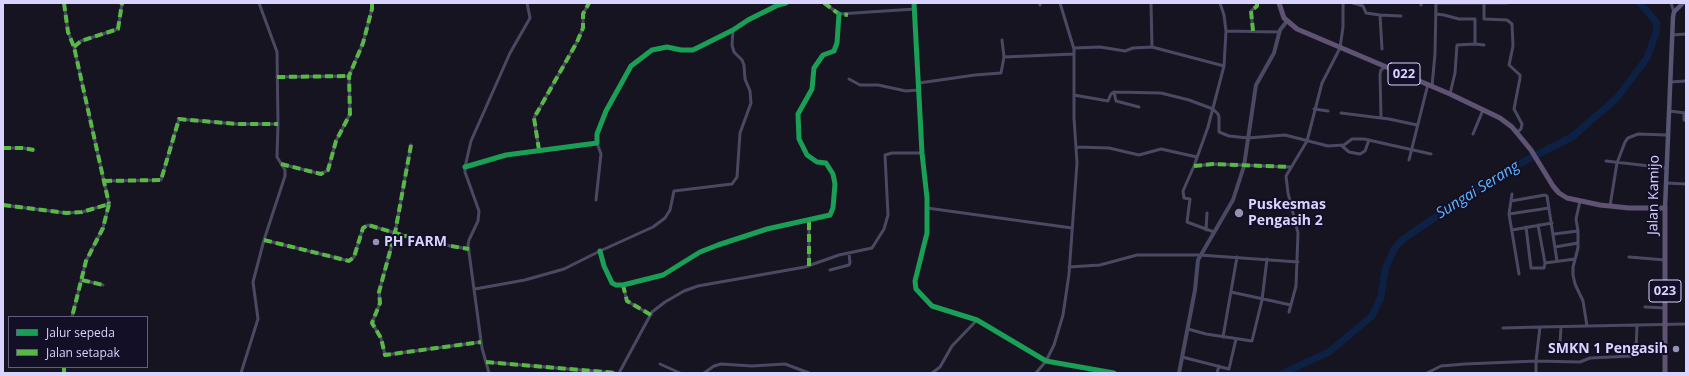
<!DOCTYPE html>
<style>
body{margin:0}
#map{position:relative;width:1689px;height:376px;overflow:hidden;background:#161421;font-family:"Open Sans",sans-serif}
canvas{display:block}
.frame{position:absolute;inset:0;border:4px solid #d9d4ff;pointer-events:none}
.legend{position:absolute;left:8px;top:316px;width:140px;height:52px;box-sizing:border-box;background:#130f26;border:1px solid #625e7d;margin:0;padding:5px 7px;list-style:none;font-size:12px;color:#d9d4ff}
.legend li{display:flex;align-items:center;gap:8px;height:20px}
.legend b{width:20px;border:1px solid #625e7d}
</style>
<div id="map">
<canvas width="1689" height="376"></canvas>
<div class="frame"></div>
<ul class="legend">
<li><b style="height:5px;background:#1a9f57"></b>Jalur sepeda</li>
<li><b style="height:5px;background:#58b947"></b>Jalan setapak</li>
</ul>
</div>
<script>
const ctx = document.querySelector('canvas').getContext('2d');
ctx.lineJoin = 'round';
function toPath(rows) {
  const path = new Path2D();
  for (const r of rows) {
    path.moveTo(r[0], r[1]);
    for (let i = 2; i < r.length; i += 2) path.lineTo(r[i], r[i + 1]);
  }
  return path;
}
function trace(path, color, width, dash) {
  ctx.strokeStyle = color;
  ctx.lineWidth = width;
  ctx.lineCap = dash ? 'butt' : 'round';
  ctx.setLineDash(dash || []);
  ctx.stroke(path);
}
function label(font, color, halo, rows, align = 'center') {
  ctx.font = font + ' "Open Sans",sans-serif';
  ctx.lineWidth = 4;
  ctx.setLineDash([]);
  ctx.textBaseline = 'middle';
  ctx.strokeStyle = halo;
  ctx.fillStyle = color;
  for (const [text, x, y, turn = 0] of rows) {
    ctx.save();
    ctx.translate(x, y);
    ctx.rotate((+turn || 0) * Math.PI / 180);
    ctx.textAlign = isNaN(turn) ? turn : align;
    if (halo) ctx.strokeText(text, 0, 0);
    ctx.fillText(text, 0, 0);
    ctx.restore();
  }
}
trace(toPath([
 [1283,373,1329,352,1372,316,1381,297,1385,270,1394,249,1402,240,1460,200,1530,158,1572,137,1617,98,1647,58,1656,33,1657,23,1640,3]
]), '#0d2144', 7);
trace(toPath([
 [64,3,68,32,74,47,109,204],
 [824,3,839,14,915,9],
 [914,3,922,153,927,198,927,233,915,281,916,289,932,306,977,320,1046,361,1114,373],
 [1040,3,1040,5],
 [1151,3,1152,47],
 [1353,3,1363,6,1366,13,1380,15,1382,49],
 [1421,3,1421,5],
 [1436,3,1507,3],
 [1484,3,1484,19,1507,20,1512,24,1513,46,1509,65,1520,75,1520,78,1514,109,1522,124,1521,129,1517,132],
 [1671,3,1674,12],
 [1436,14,1444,15,1459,19,1475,19,1475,44,1457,45,1455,73,1450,94],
 [1380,15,1401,16],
 [1226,31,1279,32],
 [1253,31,1251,11,1257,6,1257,3],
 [1672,35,1686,34],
 [1475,44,1484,45],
 [74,47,81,41,118,29,122,3],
 [1074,48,1100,47,1125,51,1133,48,1152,47,1224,66],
 [1004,57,1074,54],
 [277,77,349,76],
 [849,79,860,85,878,85,906,91,919,90],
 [1670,82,1686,81],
 [919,83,975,75,1001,73,1004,57,1002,40],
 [1432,86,1435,54,1436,3],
 [1114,92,1116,101,1139,107],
 [1074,95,1108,101,1111,94,1114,92,1161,93,1189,100,1213,109,1218,114,1219,117,1219,132,1229,136,1248,138,1285,135,1328,146,1344,145,1352,139,1364,139,1431,154],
 [1314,109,1328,111],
 [1669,111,1686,113],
 [1341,113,1389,119,1417,125],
 [1684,113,1684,120,1686,121],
 [1381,118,1380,74,1381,70,1385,67],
 [1473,134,1483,110],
 [411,145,395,233,379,292,380,303,372,323,381,338,385,355,481,342],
 [1341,145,1349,152,1360,154,1365,151,1369,140],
 [1076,147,1109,148,1139,155,1161,149,1197,157],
 [3,148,23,148,34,150],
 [539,150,534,118,577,42,583,28,583,14,589,3],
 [1409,160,1428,84],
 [1606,161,1667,168],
 [281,164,321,174,328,170,336,141,350,114,349,76,363,43,372,9,372,3],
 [1194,166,1213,164,1290,167],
 [465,167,506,155,597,143,597,134,606,111,631,66,652,50,667,47,681,50,693,50,733,30,748,20,778,5,786,3],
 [104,181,161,180,179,119,237,124,278,124],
 [1666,183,1686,184],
 [1512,194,1509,214,1519,274],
 [596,200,601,154,597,143],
 [1511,201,1545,195,1547,196,1557,261],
 [1580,201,1576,219,1578,231,1578,248,1573,267,1573,275,1575,284,1583,301,1587,326],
 [3,205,66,213,82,212,109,204,103,228,86,261,72,317],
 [1610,206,1617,163,1625,142,1628,138,1638,134,1667,135],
 [927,208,1072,228],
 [1509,214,1549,208],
 [1526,227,1531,268,1544,268,1545,263,1538,225],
 [1206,230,1207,213],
 [1512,230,1552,223],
 [1214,232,1187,222,1190,199,1184,198,1183,191,1194,166,1208,127,1224,66,1226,31,1224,15,1220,3],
 [1554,234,1578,231],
 [264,240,349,261,354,257,363,228,368,225,426,242,469,249],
 [1555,247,1578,243],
 [600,251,604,266,612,283,616,285,623,285,663,275,700,252,718,245,767,229,830,215,833,208,835,184,833,174,826,163,817,162,807,155,799,139,798,114,812,89,814,68,823,55,834,51,837,43,839,14],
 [1629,257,1665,260],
 [1545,263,1575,259],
 [809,266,809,221],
 [1069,267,1100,265,1137,255,1200,255,1298,262],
 [830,270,849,265,850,263,849,253],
 [82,280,103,285],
 [623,285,627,301,651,315],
 [475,289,525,280,564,269,600,251,653,227,665,218,670,210,674,191,732,184,737,177,740,133,751,103,750,91,745,79,744,65,742,60,734,52,732,45,733,30],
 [1231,292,1291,305],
 [1645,307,1665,308],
 [1289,312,1296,286,1298,233,1288,193,1286,176,1307,141,1322,83,1340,48,1343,27,1343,3],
 [1503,328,1540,327],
 [1188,329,1206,334,1252,341,1262,300,1267,259],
 [1223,337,1237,257],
 [1560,343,1561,327],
 [1182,357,1229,369,1236,339],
 [486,362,616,373],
 [660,364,680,373],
 [64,373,64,367],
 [241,373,258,319,253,282,264,240,285,176,285,170,277,157,278,124,277,52,259,3],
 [489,373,482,348,468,245,469,240,478,221,479,211,465,172,465,167,471,141,510,53,530,18,527,3],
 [619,373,652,312,665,302,684,291,698,286,805,267,839,255,872,248,884,229,888,215,885,155,892,153,922,153],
 [704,373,714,366,721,364,752,366,785,364,809,373],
 [932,373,940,367,952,346,977,320],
 [1036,373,1046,361,1054,345,1063,315,1069,274,1077,163,1074,118,1074,49,1060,3],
 [1217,373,1219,366],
 [1427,373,1441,366,1465,364,1536,361,1540,327,1686,324],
 [1536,373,1536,361,1580,362,1590,358,1633,356,1636,351,1637,325]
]), '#4a4962', 3);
trace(toPath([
 [1179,373,1195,290,1198,260,1233,200,1244,166,1256,85,1274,53,1280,30,1287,21]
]), '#4a4962', 4);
trace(toPath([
 [1665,208,1673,17,1674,12,1683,3]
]), '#575674', 4.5);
trace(toPath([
 [1279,3,1284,18,1297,29,1450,94,1500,118,1512,127,1531,150,1553,186,1559,193,1567,198,1600,205,1629,208,1665,208,1665,373]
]), '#5e5373', 5);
trace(toPath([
 [64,3,68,32,74,47,109,204],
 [824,3,839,14,848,15],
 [1253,31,1251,11,1257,6,1257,3],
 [74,47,81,41,118,29,122,3],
 [277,77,349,76],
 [411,145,395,233,379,292,380,303,372,323,381,338,385,355,481,342],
 [3,148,23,148,34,150],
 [539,150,534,118,577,42,583,28,583,14,589,3],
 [281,164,321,174,328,170,336,141,350,114,349,76,363,43,372,9,372,3],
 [1194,166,1213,164,1290,167],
 [104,181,161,180,179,119,237,124,278,124],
 [3,205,66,213,82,212,109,204,103,228,86,261,72,317],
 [264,240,349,261,354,257,363,228,368,225,426,242,469,249],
 [809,266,809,221],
 [82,280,103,285],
 [623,285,627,301,651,315],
 [486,362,616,373],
 [64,373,64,367]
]), '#58b947', 4, [8, 4]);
trace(toPath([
 [914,3,922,153,927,198,927,233,915,281,916,289,932,306,977,320,1046,361,1114,373],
 [465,167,506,155,597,143,597,134,606,111,631,66,652,50,667,47,681,50,693,50,733,30,748,20,778,5,786,3],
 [600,251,604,266,612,283,616,285,623,285,663,275,700,252,718,245,767,229,830,215,833,208,835,184,833,174,826,163,817,162,807,155,799,139,798,114,812,89,814,68,823,55,834,51,837,43,839,14]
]), '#1a9f57', 5);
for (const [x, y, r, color] of [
 [1239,213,5,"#9591b1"],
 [376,242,4,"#9591b1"],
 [1676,349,4,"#9591b1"]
]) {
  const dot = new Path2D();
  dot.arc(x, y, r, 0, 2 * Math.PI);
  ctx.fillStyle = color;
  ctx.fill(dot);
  trace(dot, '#130f26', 1.5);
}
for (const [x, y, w] of [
 [1404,74,32],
 [1665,291,32]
]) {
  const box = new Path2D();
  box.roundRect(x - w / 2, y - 11, w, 22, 3);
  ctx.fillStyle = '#130f26';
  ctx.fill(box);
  trace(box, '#d9d4ff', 1);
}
label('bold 13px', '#d9d4ff', null, [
 ["022",1404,74],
 ["023",1665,291]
]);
label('14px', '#d9d4ff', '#130f26', [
 ["Jalan Kamijo",1654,195,-89]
]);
label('bold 14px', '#d9d4ff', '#130f26', [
 ["Puskesmas",1248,205],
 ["Pengasih 2",1248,221],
 ["PH FARM",384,242],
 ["SMKN 1 Pengasih",1668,349,"right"]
], 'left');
label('italic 15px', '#62b6ff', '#130f26', [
 ["Sungai Serang",1478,190,-32]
]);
</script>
